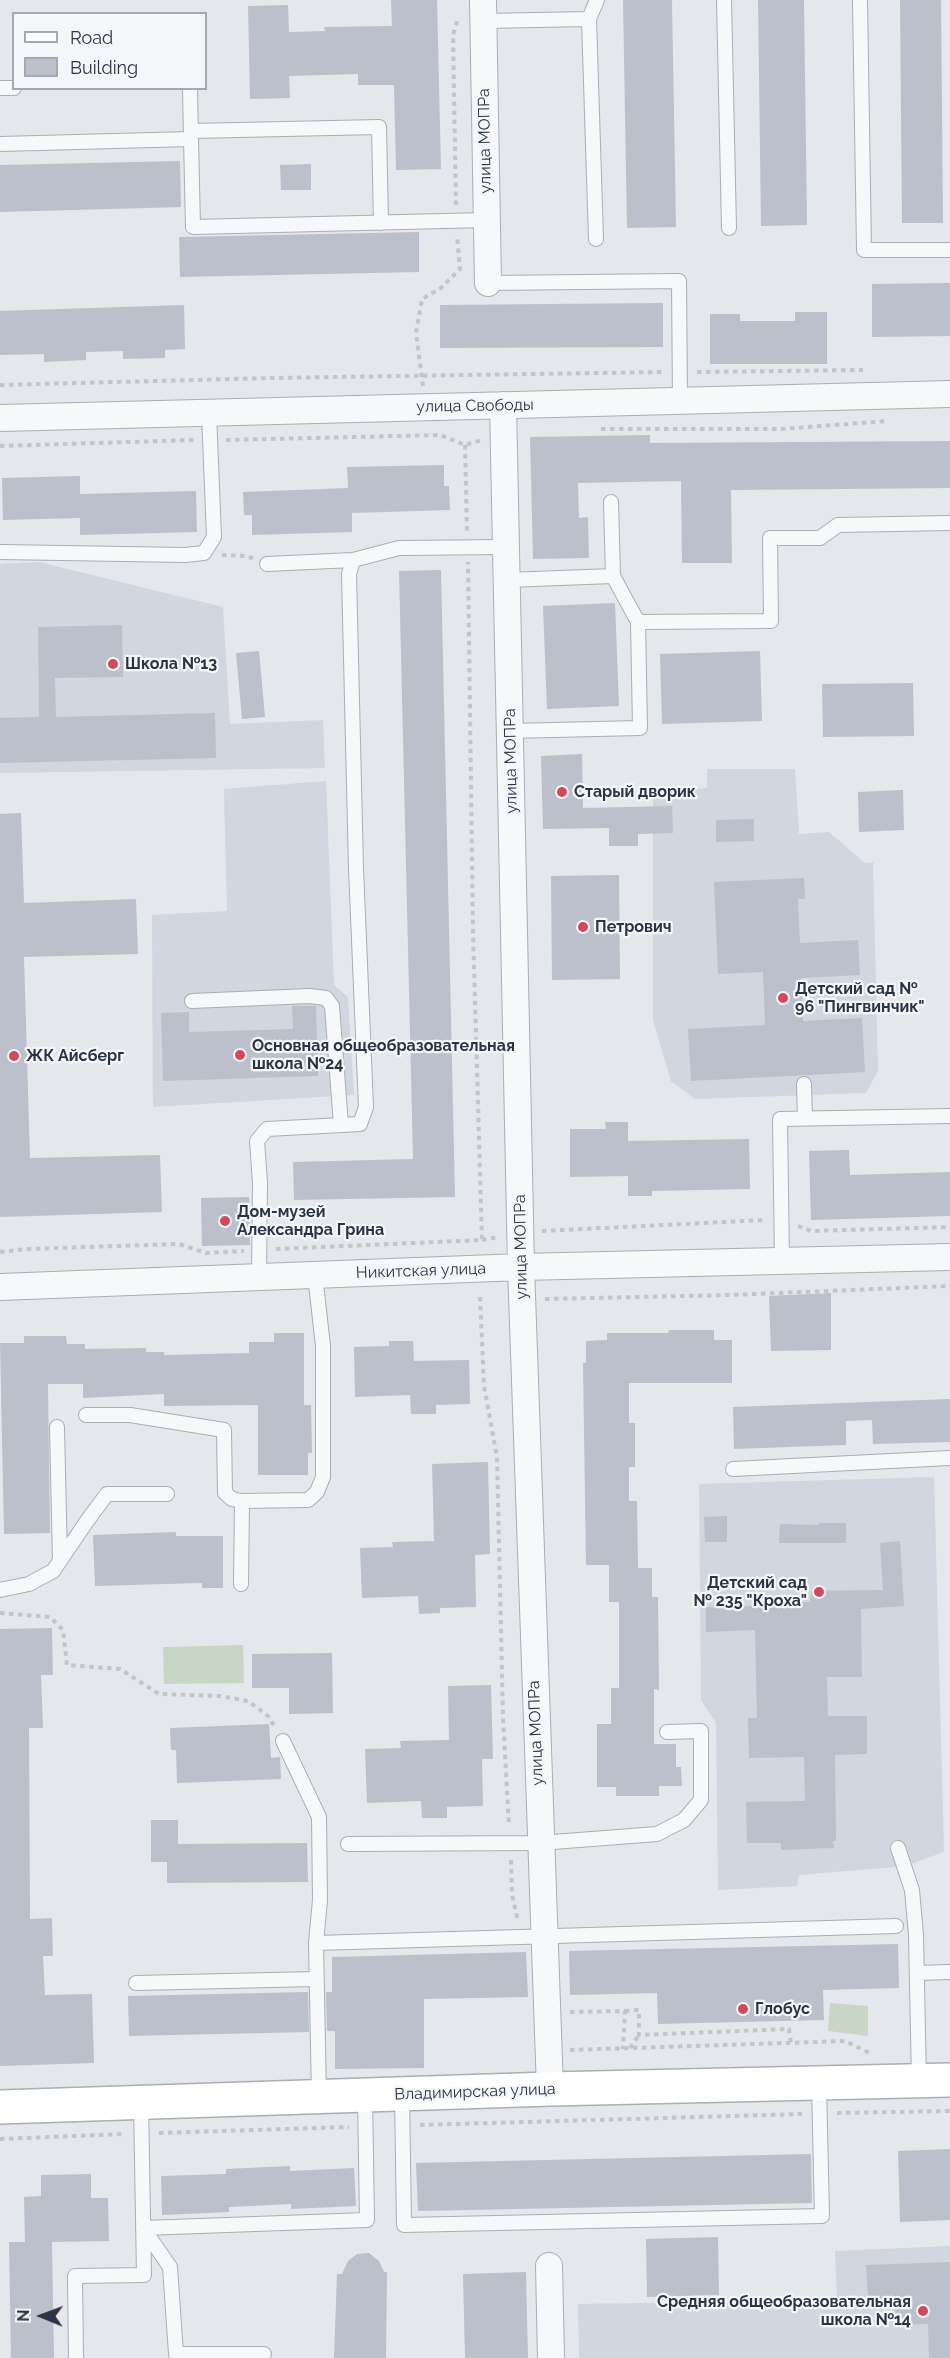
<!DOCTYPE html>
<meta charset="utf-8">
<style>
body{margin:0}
#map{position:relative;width:950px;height:2358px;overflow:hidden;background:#e4e7ec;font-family:Raleway,sans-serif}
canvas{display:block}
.legend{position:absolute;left:12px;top:12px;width:195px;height:78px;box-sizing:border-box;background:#f4f6f9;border:2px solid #a4a8b1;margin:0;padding:8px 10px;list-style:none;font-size:18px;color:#2b3445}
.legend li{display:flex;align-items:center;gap:12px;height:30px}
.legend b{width:30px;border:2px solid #a4a8b1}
.north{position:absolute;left:12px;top:2286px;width:60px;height:60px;-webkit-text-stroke:4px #f4f6f9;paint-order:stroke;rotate:271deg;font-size:16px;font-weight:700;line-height:24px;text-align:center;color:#2b3445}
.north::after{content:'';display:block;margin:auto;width:21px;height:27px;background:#2b3445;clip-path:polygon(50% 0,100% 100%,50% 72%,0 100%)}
</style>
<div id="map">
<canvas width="950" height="2358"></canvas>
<ul class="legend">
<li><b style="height:8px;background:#fff"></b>Road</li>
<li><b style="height:16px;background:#bbc0ca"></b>Building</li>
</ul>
<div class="north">N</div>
</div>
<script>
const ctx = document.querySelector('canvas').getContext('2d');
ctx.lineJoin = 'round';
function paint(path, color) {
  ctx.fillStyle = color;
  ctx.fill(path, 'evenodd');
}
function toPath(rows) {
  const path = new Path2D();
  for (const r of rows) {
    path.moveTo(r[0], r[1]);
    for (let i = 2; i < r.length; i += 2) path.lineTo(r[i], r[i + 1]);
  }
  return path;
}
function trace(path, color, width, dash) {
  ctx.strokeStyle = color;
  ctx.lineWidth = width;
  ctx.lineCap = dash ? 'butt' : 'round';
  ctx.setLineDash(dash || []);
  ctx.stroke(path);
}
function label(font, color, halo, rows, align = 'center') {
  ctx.font = font + ' Raleway,sans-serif';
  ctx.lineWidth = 4.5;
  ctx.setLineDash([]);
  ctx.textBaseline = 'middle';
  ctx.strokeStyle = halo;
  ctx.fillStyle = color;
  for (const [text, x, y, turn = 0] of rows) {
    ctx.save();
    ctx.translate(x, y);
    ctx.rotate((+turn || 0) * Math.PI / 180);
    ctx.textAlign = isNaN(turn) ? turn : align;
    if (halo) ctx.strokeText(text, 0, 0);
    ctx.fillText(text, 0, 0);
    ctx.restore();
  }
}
paint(toPath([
 [39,562,223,607,230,724,323,720,325,768,0,773,0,564],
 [707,769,795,769,799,834,829,832,865,863,873,862,878,1071,866,1093,695,1099,671,1081,653,1020,653,791,707,788],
 [326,781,334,985,348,997,354,1095,153,1107,152,915,227,911,224,789],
 [934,1477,944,1852,905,1866,799,1875,797,1886,718,1890,716,1723,701,1700,699,1484],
 [950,2246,950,2358,579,2358,578,2304,837,2300,835,2251]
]), '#d2d6de');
paint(toPath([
 [243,1645,244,1683,164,1684,163,1647],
 [830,2003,868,2006,868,2036,828,2031]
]), '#c9d6c5');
paint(toPath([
 [391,0,437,0,441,169,396,170,394,85,358,85,358,74,289,76,290,98,250,99,248,6,288,5,289,32,325,31,324,27,392,26],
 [623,0,672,0,676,227,627,228],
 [758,0,804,0,807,225,761,226],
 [900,0,941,0,943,223,902,223],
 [180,161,181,207,0,212,0,165],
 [311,164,311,190,281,190,280,165],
 [419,232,419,272,180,277,179,237],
 [950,283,950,336,872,337,872,284],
 [663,303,663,347,440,348,440,305],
 [184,305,185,349,165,350,165,358,123,359,123,351,86,352,86,360,44,362,44,354,0,355,0,311],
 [795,312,827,312,827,364,710,364,710,314,740,314,740,321,795,321],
 [650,435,650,443,950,441,950,488,731,490,732,563,682,563,681,481,578,483,579,518,588,517,589,558,533,559,530,437],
 [444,465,444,486,449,486,450,510,352,513,352,532,252,535,252,515,244,515,243,492,348,488,347,467],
 [80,476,80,494,196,491,197,532,80,535,80,518,3,520,2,478],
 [441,570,455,1197,294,1200,293,1162,413,1159,399,571],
 [615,603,619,706,547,709,543,606],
 [122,625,123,677,55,678,56,717,215,713,216,758,0,763,0,718,39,717,38,627],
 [259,651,265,717,242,719,236,653],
 [760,651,762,721,662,724,660,654],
 [913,683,914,736,823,737,822,684],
 [582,754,583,808,672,806,673,833,638,834,638,846,609,846,609,828,543,829,541,756],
 [903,790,904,830,859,832,858,792],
 [21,813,24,903,136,899,138,954,24,957,30,1158,160,1155,162,1212,0,1217,0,814],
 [754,819,754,841,716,842,716,820],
 [619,875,620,979,552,980,551,876],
 [804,878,805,899,798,899,800,943,858,940,860,975,801,978,803,1021,862,1018,865,1072,691,1081,688,1029,765,1025,763,972,718,974,714,882],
 [292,1006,316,1006,318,1076,163,1081,161,1013,189,1012,189,1032,293,1029],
 [605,1122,628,1122,628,1141,749,1139,750,1189,652,1191,652,1196,628,1196,628,1176,570,1177,570,1129,606,1129],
 [849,1150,850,1175,950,1172,950,1216,811,1220,809,1151],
 [249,1197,250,1245,202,1246,201,1198],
 [831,1293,831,1350,771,1351,769,1296],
 [669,1330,714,1330,714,1340,732,1340,732,1383,629,1383,629,1423,635,1423,635,1467,629,1467,629,1501,637,1501,638,1568,652,1568,652,1597,658,1597,659,1690,654,1689,654,1744,676,1744,676,1767,681,1767,682,1786,659,1786,659,1796,616,1796,616,1787,597,1787,597,1724,611,1724,611,1688,619,1688,619,1602,609,1602,609,1565,586,1565,583,1363,586,1363,586,1341,607,1340,607,1333,668,1333],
 [274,1333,304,1333,304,1405,311,1405,312,1453,308,1453,308,1475,258,1475,258,1405,164,1406,164,1394,83,1398,83,1384,48,1384,50,1533,4,1534,0,1343,24,1343,24,1336,66,1336,67,1344,85,1344,85,1349,146,1348,146,1352,164,1352,164,1355,249,1353,249,1342,274,1342],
 [389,1341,413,1341,414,1361,469,1360,470,1404,436,1405,436,1414,411,1414,410,1395,355,1397,354,1347,389,1346],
 [950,1399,950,1442,873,1444,872,1420,846,1421,846,1445,734,1449,733,1407],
 [488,1462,490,1554,475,1555,476,1607,440,1608,440,1613,419,1614,418,1596,362,1598,360,1548,393,1547,392,1542,434,1541,432,1464],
 [727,1516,727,1542,705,1542,704,1517],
 [819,1523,846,1523,846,1543,779,1543,780,1524,819,1525],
 [176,1532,176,1536,223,1536,223,1588,202,1588,202,1583,95,1586,93,1535],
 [900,1541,904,1606,861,1609,862,1677,827,1677,828,1716,867,1716,867,1754,835,1755,836,1841,833,1841,834,1848,781,1850,781,1843,747,1843,746,1802,805,1801,804,1757,749,1758,748,1718,757,1718,755,1630,706,1632,706,1607,755,1606,755,1603,810,1602,811,1591,883,1590,880,1543],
 [52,1628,53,1675,41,1675,43,1728,29,1728,30,1919,52,1918,53,1956,43,1956,45,1995,92,1994,94,2063,0,2066,0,1629],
 [332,1653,333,1713,289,1714,289,1688,252,1688,252,1654],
 [491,1685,493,1759,482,1759,483,1806,447,1807,447,1818,422,1818,421,1801,367,1803,365,1749,401,1748,400,1741,449,1740,448,1686],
 [269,1724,271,1758,280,1757,281,1779,177,1783,176,1750,171,1750,170,1728],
 [151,1820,178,1820,178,1844,307,1843,308,1882,167,1883,167,1862,151,1862],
 [898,1944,899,1988,823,1990,824,2020,658,2024,657,1993,570,1995,569,1951],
 [526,1952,528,1997,424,1999,424,2068,335,2069,335,2031,327,2031,326,1992,332,1992,332,1957],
 [308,1992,309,2032,129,2036,128,1996],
 [950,2149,950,2220,900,2222,898,2151],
 [811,2154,812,2203,418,2211,416,2163],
 [290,2166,290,2171,354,2168,356,2206,291,2209,291,2204,229,2207,229,2212,162,2215,161,2176,226,2174,226,2169],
 [91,2174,91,2198,108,2198,109,2241,52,2242,54,2358,11,2358,9,2242,25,2242,24,2197,41,2196,41,2175],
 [718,2237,719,2295,647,2297,646,2239],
 [369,2253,379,2261,384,2272,387,2272,386,2358,334,2358,337,2274,342,2274,348,2261,357,2254],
 [950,2262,950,2358,929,2358,928,2324,896,2325,895,2298,868,2299,866,2265],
 [526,2272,528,2358,465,2358,463,2274]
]), '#bbc0ca');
const lane = toPath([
 [724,0,729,228],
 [860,0,864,250,950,250],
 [589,19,597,0],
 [483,21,589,19,596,239],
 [0,88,14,88],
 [190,88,191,139],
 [191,131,379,127,381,223],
 [0,144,191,139,193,227,486,220],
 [488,283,679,281,680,402],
 [611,502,613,576],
 [0,552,185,555,204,553,214,537,209,413],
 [267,564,353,560],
 [507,580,613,576,638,622,771,621,770,538,820,538,838,525,950,523],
 [510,731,640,728,638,622],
 [192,1001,309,996,326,998,332,1006,341,1125],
 [804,1084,805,1118],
 [782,1261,780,1119,950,1116],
 [259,1277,260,1183,257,1141,267,1129,360,1124,366,1107,356,868,349,574,353,560,399,548,506,547],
 [86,1415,130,1415,224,1430,225,1493,232,1499,242,1501,308,1500,317,1492,323,1477,323,1346,315,1275],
 [57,1427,60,1561],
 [733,1469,950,1458],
 [241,1584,242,1501],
 [0,1590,29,1584,53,1571,87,1521,107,1494,167,1494],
 [283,1741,319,1817,320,1900,316,1943,319,2097],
 [348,1844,540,1843,657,1834,684,1820,701,1800,701,1731,667,1732],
 [898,1848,912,1890,916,1935,919,2081],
 [316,1943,896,1926],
 [917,1973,950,1972],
 [136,1983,316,1979],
 [402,2094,404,2225,822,2216,819,2084],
 [143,2228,367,2220,365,2095],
 [143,2228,170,2267,176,2354,264,2354],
 [76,2358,75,2276,144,2275,141,2102]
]);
const street = toPath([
 [483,0,488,283],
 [503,405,521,1267,550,2089],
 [0,418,950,394],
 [0,1287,521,1267,950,1257],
 [549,2266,551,2358]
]);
const secondary = toPath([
 [0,2107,550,2089,950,2080]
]);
trace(lane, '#a9aeb7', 16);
trace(street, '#a9aeb7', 28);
trace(secondary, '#a9aeb7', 36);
trace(toPath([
 [456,205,453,35,458,18],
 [697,372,863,370],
 [0,385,272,378,662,372],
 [423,386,416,333,422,299,441,288,460,269,457,236],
 [601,429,781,429,887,421],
 [226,440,440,435,465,445,482,440],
 [465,445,467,531],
 [0,446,194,440],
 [222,555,246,556,253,558],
 [798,1226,811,1231,950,1227],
 [542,1231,765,1220],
 [482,1240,499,1237],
 [276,1249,482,1240,473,932,468,562],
 [0,1252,26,1249,179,1244,206,1253,244,1251],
 [480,1297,484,1386,497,1457,503,1717,509,1826],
 [545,1299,729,1295,950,1286],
 [0,1613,50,1617,63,1630,67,1665,120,1669,159,1694,220,1696,248,1701,268,1716,275,1727],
 [511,1860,512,1895,518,1921],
 [625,2011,639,2010,639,2035,789,2029,791,2044],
 [570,2012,625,2011,623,2049],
 [630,2048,639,2035],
 [570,2050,845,2041,872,2054],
 [837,2113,950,2111],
 [420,2125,802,2114],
 [159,2133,349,2127],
 [0,2139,125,2134]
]), '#c2c5cb', 4, [4.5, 4.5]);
trace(lane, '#f7f8fa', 14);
trace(street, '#f7f8fa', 26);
trace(secondary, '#fff', 33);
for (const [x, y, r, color] of [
 [113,664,6,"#d1495b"],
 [562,792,6,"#d1495b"],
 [583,927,6,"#d1495b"],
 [783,998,6,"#d1495b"],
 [240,1055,6,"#d1495b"],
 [14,1056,6,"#d1495b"],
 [225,1221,6,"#d1495b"],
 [819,1592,6,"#d1495b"],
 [743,2009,6,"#d1495b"],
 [923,2311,6,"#d1495b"]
]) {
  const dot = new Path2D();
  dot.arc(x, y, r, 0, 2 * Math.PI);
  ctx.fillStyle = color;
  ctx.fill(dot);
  trace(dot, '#f4f6f9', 2);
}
label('16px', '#2b3445', '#f4f6f9', [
 ["улица МОПРа",485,141,-91],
 ["улица Свободы",475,406,-1],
 ["улица МОПРа",511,761,-91],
 ["улица МОПРа",521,1247,-91],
 ["Никитская улица",421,1271,-2],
 ["улица МОПРа",536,1733,-92],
 ["Владимирская улица",475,2092,-2]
]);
label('bold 16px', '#2b3445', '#f4f6f9', [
 ["Школа №13",125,664],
 ["Старый дворик",574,792],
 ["Петрович",595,927],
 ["Детский сад №",795,989],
 ["96 \"Пингвинчик\"",795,1007],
 ["Основная общеобразовательная",252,1046],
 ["школа №24",252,1064],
 ["ЖК Айсберг",26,1056],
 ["Дом-музей",237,1212],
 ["Александра Грина",237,1230],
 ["Детский сад",807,1583,"right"],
 ["№ 235 \"Кроха\"",807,1601,"right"],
 ["Глобус",755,2009],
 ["Средняя общеобразовательная",911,2302,"right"],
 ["школа №14",911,2320,"right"]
], 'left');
</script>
